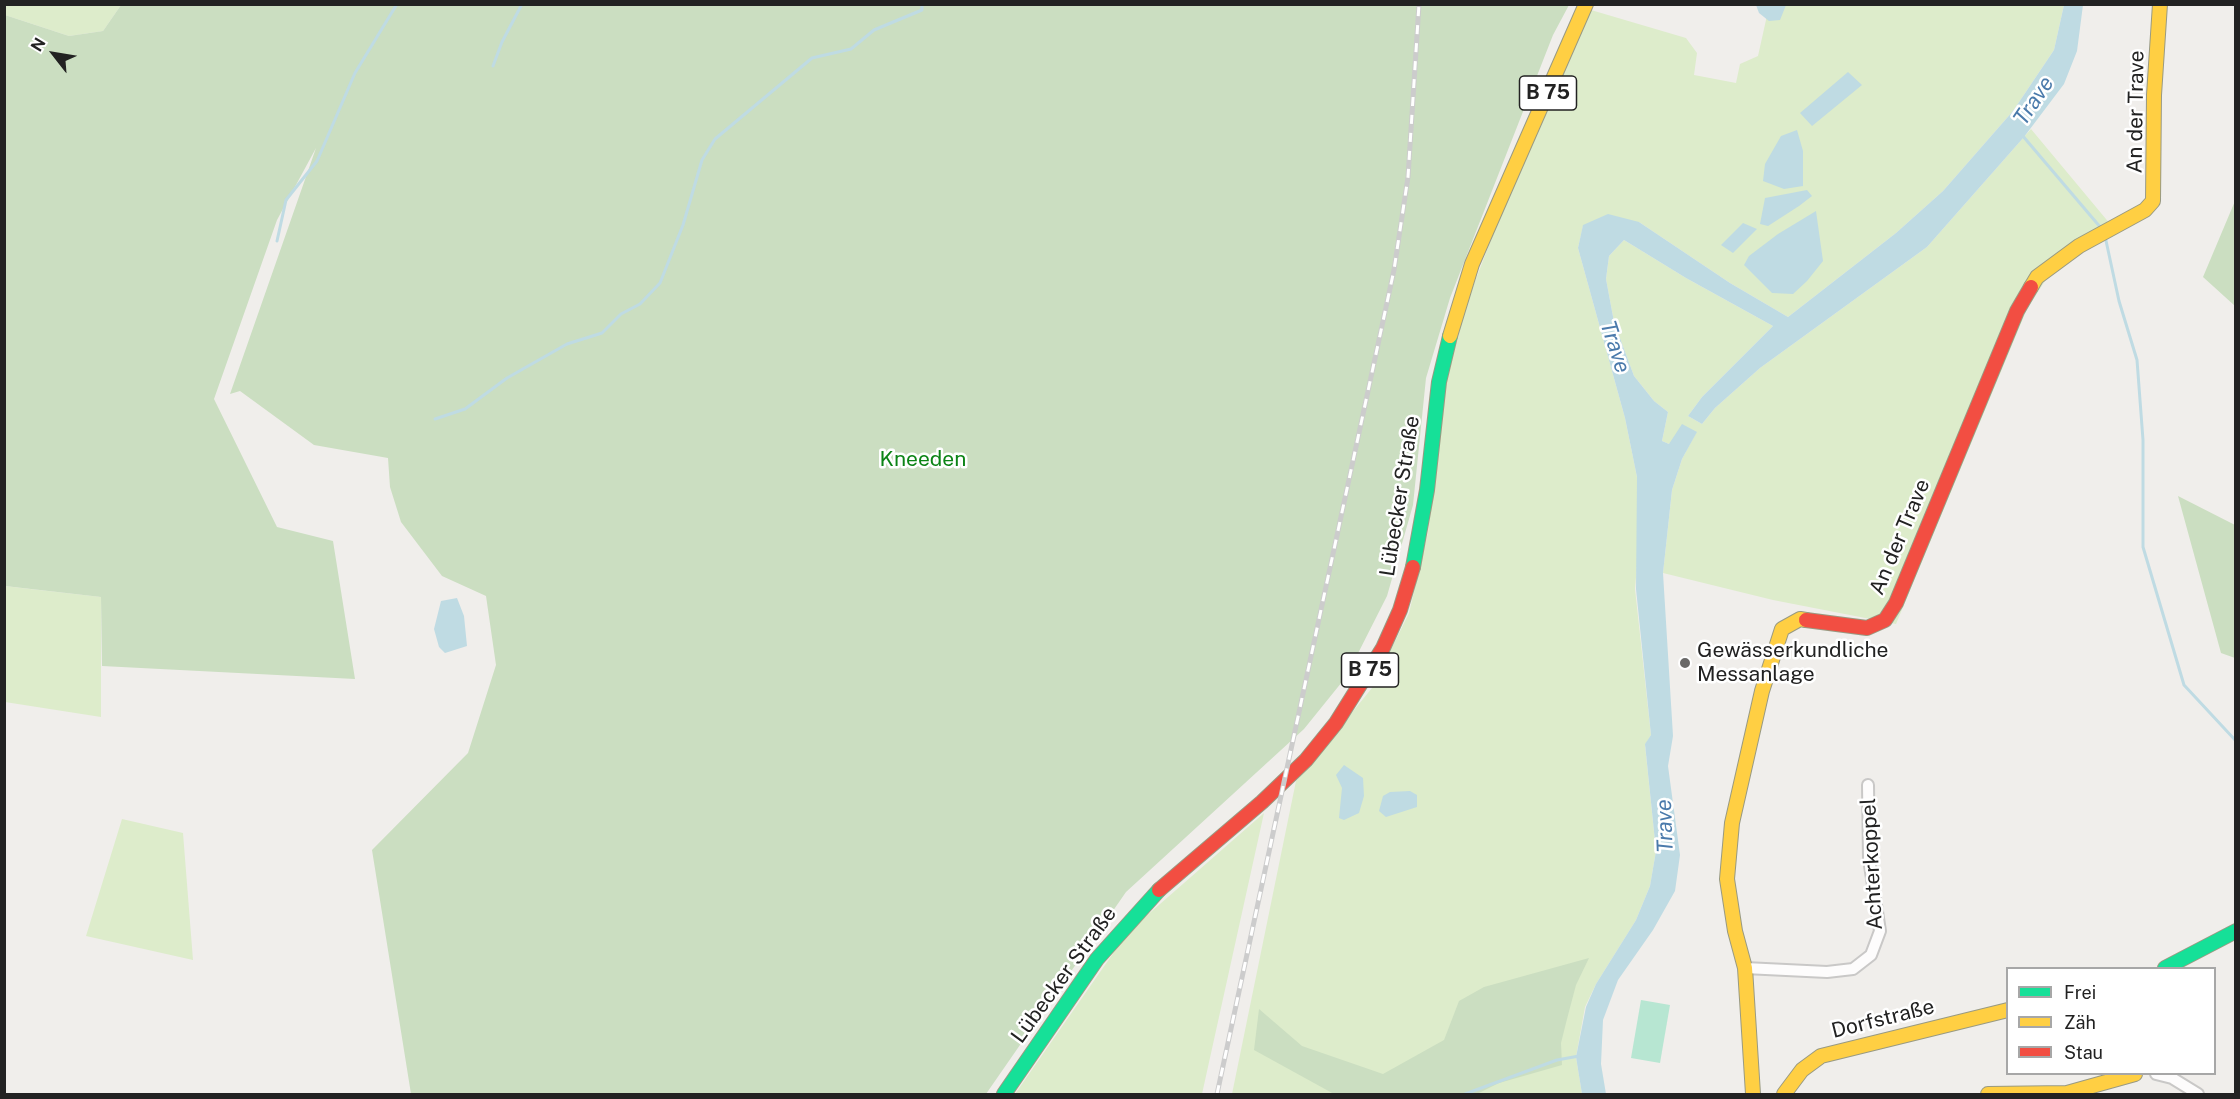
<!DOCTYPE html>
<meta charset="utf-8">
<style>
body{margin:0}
#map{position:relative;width:2240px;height:1099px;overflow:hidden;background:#f0eeeb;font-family:"Public Sans",sans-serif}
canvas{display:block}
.frame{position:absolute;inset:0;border:6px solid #222;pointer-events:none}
.legend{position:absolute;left:2006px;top:967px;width:210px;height:108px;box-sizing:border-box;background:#fff;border:2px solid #a7a7a7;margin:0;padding:8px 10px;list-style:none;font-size:18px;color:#222}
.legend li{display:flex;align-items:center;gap:12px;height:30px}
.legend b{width:30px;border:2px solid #a7a7a7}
.north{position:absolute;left:24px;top:24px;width:60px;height:60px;-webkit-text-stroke:4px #fff;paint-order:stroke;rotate:301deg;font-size:16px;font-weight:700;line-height:24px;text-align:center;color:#222}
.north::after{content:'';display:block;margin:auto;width:21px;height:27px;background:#222;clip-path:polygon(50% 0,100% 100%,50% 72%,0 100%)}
</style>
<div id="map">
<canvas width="2240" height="1099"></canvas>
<div class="frame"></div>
<ul class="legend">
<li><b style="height:8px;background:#16e098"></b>Frei</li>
<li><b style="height:8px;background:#ffcf43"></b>Zäh</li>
<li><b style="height:8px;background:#f24e42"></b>Stau</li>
</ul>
<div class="north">N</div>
</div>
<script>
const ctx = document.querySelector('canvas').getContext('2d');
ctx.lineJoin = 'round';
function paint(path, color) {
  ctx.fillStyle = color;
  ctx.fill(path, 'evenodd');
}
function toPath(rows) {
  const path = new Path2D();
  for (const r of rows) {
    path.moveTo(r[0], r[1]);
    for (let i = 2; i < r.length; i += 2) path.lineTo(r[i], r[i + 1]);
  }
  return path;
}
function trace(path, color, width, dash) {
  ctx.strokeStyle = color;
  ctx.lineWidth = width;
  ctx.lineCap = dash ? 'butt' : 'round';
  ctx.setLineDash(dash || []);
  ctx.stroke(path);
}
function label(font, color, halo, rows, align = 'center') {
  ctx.font = font + ' "Public Sans",sans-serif';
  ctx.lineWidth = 5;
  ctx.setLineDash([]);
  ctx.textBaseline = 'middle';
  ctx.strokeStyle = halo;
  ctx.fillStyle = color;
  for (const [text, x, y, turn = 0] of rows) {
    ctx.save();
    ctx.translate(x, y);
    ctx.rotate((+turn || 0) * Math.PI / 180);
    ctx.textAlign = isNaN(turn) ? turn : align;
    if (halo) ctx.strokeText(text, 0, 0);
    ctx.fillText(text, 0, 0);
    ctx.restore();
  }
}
paint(toPath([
 [5,5,121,5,103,31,69,36,5,15],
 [1766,5,2064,5,2054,50,2013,111,1943,191,1896,233,1788,317,1730,283,1639,222,1583,226,1578,248,1625,418,1637,477,1638,554,1635,589,1651,735,1645,745,1656,851,1650,886,1636,920,1596,984,1585,1007,1576,1057,1582,1094,1232,1094,1296,781,1372,688,1409,613,1428,532,1446,381,1467,302,1494,232,1591,10,1686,38,1697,53,1694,75,1736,83,1740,64,1758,56,1766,20],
 [2031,129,2111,225,2056,264,2027,309,1896,624,1773,600,1663,573,1672,490,1682,459,1696,433,1669,444,1662,441,1668,412,1654,401,1634,376,1614,322,1606,279,1609,256,1624,240,1686,278,1773,326,1702,397,1688,416,1702,424,1715,408,1760,368,1927,247],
 [4,586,101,597,101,717,5,702],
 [1264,813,1202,1094,1015,1094,1128,932],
 [122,819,183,833,193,960,86,936]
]), '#ddeccb');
paint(toPath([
 [121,5,121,4,1569,5,1553,35,1450,298,1426,378,1413,505,1387,596,1346,677,1304,729,1126,892,986,1094,411,1094,372,850,468,753,496,665,486,596,442,576,401,522,390,487,388,458,314,445,240,391,230,394,316,148,277,220,214,399,277,527,333,541,355,679,102,666,101,597,5,586,5,15,69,36,103,31],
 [2235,201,2235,306,2203,277],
 [2178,496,2235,525,2235,658,2221,653],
 [1589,958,1576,985,1567,1019,1561,1043,1562,1065,1499,1083,1477,1094,1334,1094,1254,1050,1259,1009,1302,1046,1383,1074,1444,1040,1459,1001,1484,987]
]), '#cbdec1');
paint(toPath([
 [1641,1000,1670,1005,1660,1063,1631,1058]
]), '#b7e6d2');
paint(toPath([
 [1756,5,1786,4,1786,5,1780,20,1769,21,1759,13],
 [2064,5,2083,5,2077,51,2064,84,2024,137,1927,247,1760,368,1715,408,1702,424,1688,416,1702,397,1773,326,1686,278,1624,240,1609,256,1606,279,1614,322,1634,376,1654,401,1668,412,1662,441,1669,444,1682,424,1697,432,1682,459,1672,490,1663,573,1673,736,1668,766,1680,855,1675,891,1653,930,1618,980,1603,1020,1601,1064,1606,1094,1582,1094,1576,1057,1586,1007,1596,984,1636,920,1650,886,1656,851,1645,744,1651,735,1636,589,1637,477,1625,418,1578,248,1583,225,1608,214,1639,222,1730,283,1788,317,1896,233,1943,191,2013,111,2054,50],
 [1848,72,1862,85,1812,126,1800,113],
 [1797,130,1803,151,1803,186,1784,189,1763,181,1765,164,1781,136],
 [1807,190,1812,196,1799,206,1768,226,1760,224,1765,198],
 [1816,211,1823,261,1807,281,1793,294,1772,293,1744,265,1749,256,1778,234],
 [1743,223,1757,229,1733,253,1721,245],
 [457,598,464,616,467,646,445,653,439,647,434,629,441,601],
 [1344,765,1363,778,1364,796,1359,813,1344,820,1339,818,1342,788,1336,775],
 [1410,791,1417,795,1417,807,1386,817,1379,811,1383,796,1390,792]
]), '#bfdbe3');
trace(toPath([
 [493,66,502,42,522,4],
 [2022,135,2101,228],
 [2105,236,2119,301,2137,360,2143,440,2143,547,2184,685,2236,741],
 [277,241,286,200,317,161,355,73,397,4],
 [435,419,465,409,507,378,567,344,602,333,621,314,640,304,660,283,683,225,702,160,715,139,812,58,851,49,874,30,922,10,922,4],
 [1465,1094,1557,1060,1579,1056]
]), '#bfdbe3', 3);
const street = toPath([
 [1745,968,1827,972,1853,969,1871,955,1880,931,1869,859,1868,785],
 [2156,1074,2172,1078,2198,1094]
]);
const fast = toPath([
 [1413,567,1427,490,1439,382,1450,336],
 [2165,968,2236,931],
 [1004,1094,1097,959,1159,890]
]);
const slow = toPath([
 [2031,287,2037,277,2079,246,2145,210,2153,201,2154,95,2160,4],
 [1450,336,1472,264,1586,4],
 [1753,1094,1745,968,1735,931,1727,879,1732,823,1762,691,1782,629,1800,619,1806,620],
 [1784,1094,1802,1070,1821,1056,2008,1010],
 [1988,1094,2067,1093,2135,1074]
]);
const jam = toPath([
 [1806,620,1867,628,1885,620,1896,603,2017,311,2031,287],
 [1159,890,1262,802,1306,760,1336,723,1383,648,1400,610,1413,567]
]);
trace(street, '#c9c8c7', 14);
trace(fast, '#999a82', 16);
trace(slow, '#999a82', 16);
trace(jam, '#999a82', 16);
trace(street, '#fdfcfc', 10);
trace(fast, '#16e098', 14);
trace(slow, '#ffcf43', 14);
trace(jam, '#f24e42', 14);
const rail = toPath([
 [1217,1094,1394,270,1408,177,1419,4]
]);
trace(rail, '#ccc', 5);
trace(rail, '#fff', 3, [9]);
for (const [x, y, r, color] of [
 [1685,663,6,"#6a6968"]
]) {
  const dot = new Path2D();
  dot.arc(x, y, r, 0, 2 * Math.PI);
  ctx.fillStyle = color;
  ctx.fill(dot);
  trace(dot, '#fff', 2);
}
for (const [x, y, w] of [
 [1548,93,57],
 [1370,670,57]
]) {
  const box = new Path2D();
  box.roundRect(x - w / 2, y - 17, w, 34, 4.5);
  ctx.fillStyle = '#fff';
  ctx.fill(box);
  trace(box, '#222', 1.5);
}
label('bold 20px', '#222', null, [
 ["B 75",1548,93],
 ["B 75",1370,670]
]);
label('21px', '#222', '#fff', [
 ["An der Trave",2136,112,-89],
 ["Lübecker Straße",1400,496,-81],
 ["An der Trave",1900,537,-67],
 ["Achterkoppel",1872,864,-93],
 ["Lübecker Straße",1064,975,-54],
 ["Dorfstraße",1883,1019,-14]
]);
label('21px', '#0c8416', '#fff', [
 ["Kneeden",923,460]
]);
label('21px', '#222', '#fff', [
 ["Gewässerkundliche",1697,651],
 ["Messanlage",1697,675]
], 'left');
label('italic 22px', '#4a7aab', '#fff', [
 ["Trave",2034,101,-56],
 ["Trave",1615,347,72],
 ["Trave",1665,826,-92]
]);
</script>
